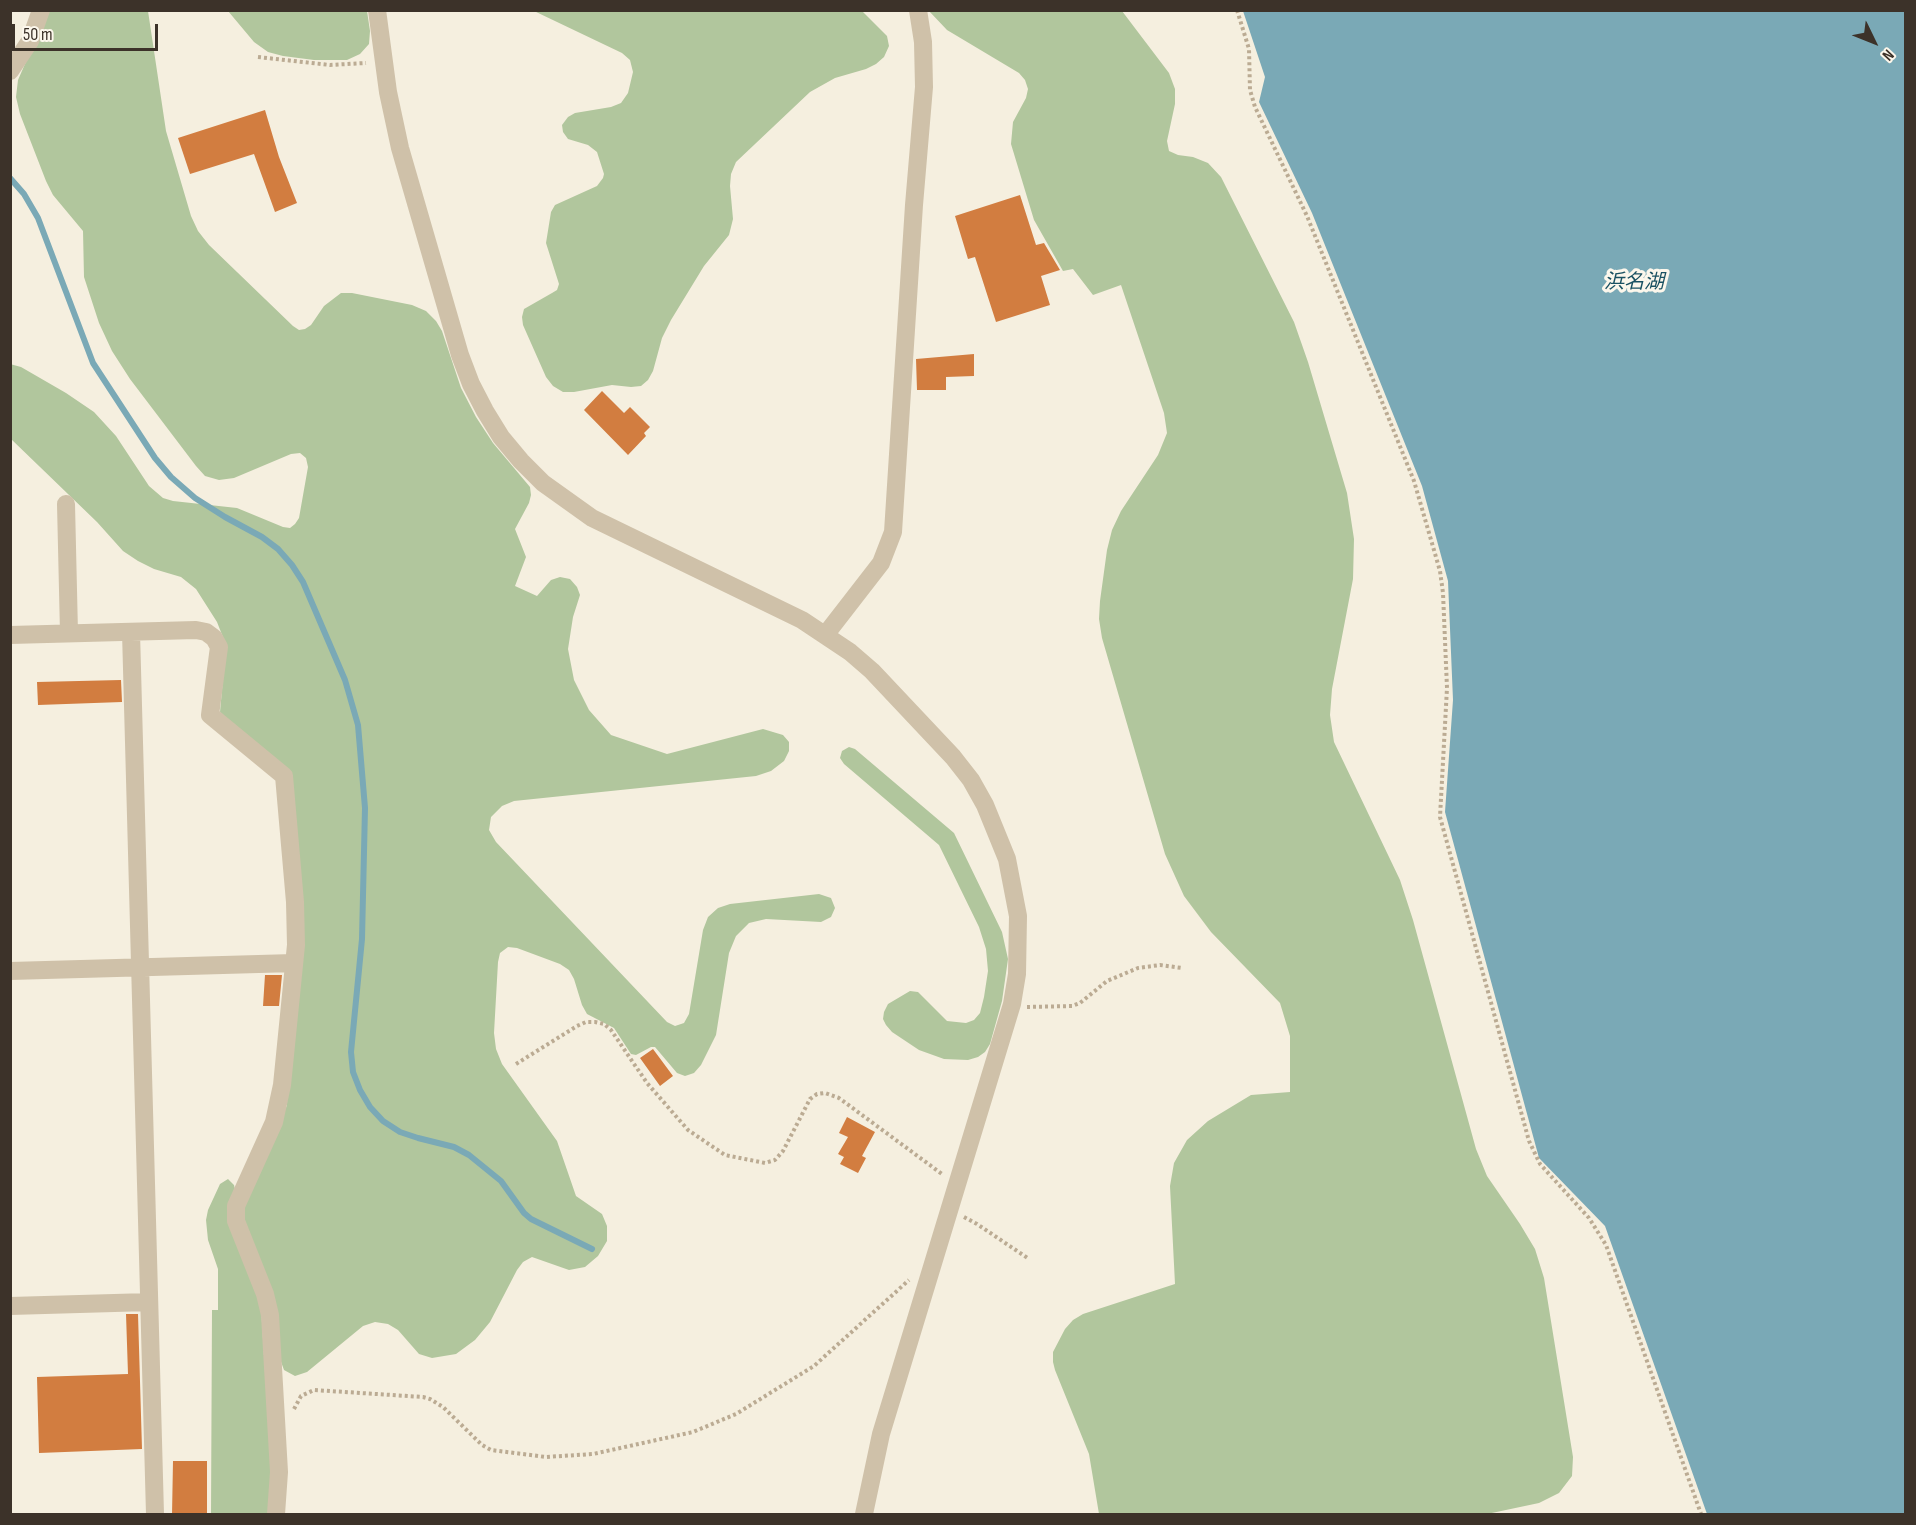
<!DOCTYPE html>
<meta charset="utf-8">
<style>
body{margin:0}
#map{position:relative;width:1916px;height:1525px;overflow:hidden;background:#f5efdf;font-family:"Sofia Sans Condensed",sans-serif}
canvas{display:block}
.frame{position:absolute;inset:0;border:12px solid #3c3229;pointer-events:none}
.north{position:absolute;left:1844px;top:12px;width:60px;height:60px;-webkit-text-stroke:4px #fcf7ec;paint-order:stroke;rotate:133deg;font-size:16px;font-weight:700;line-height:24px;text-align:center;color:#3c3229}
.north::after{content:'';display:block;margin:auto;width:21px;height:27px;background:#3c3229;clip-path:polygon(50% 0,100% 100%,50% 72%,0 100%)}
.scale{position:absolute;left:12px;top:24px;width:146px;height:27px;box-sizing:border-box;border:3px solid #3c3229;border-top:0;padding-left:8px;font-size:18px;line-height:21px;white-space:nowrap;color:#3c3229;-webkit-text-stroke:4px #fcf7ec;paint-order:stroke}
</style>
<div id="map">
<canvas width="1916" height="1525"></canvas>
<div class="frame"></div>
<div class="north">N</div>
<div class="scale">50 m</div>
</div>
<script>
const ctx = document.querySelector('canvas').getContext('2d');
ctx.lineJoin = 'round';
function paint(path, color) {
  ctx.fillStyle = color;
  ctx.fill(path, 'evenodd');
}
function toPath(rows) {
  const path = new Path2D();
  for (const r of rows) {
    path.moveTo(r[0], r[1]);
    for (let i = 2; i < r.length; i += 2) path.lineTo(r[i], r[i + 1]);
  }
  return path;
}
function trace(path, color, width, dash) {
  ctx.strokeStyle = color;
  ctx.lineWidth = width;
  ctx.lineCap = dash ? 'butt' : 'round';
  ctx.setLineDash(dash || []);
  ctx.stroke(path);
}
function label(font, color, halo, rows, align = 'center') {
  ctx.font = font + ' "Sofia Sans Condensed","Noto Sans JP",sans-serif';
  ctx.lineWidth = 6;
  ctx.setLineDash([]);
  ctx.textBaseline = 'middle';
  ctx.strokeStyle = halo;
  ctx.fillStyle = color;
  for (const [text, x, y, turn = 0] of rows) {
    ctx.save();
    ctx.translate(x, y);
    ctx.rotate((+turn || 0) * Math.PI / 180);
    ctx.textAlign = isNaN(turn) ? turn : align;
    if (halo) ctx.strokeText(text, 0, 0);
    ctx.fillText(text, 0, 0);
    ctx.restore();
  }
}
paint(toPath([
 [48,11,148,11,166,131,191,216,198,231,209,245,293,326,299,330,305,329,311,325,324,306,341,293,352,293,412,305,426,311,436,321,442,331,461,388,476,417,493,443,530,487,531,495,529,503,515,529,526,557,515,586,537,596,551,580,560,577,570,579,577,587,580,595,573,617,568,649,574,680,589,710,611,735,667,754,763,729,783,735,789,742,789,751,784,761,771,771,756,776,514,801,502,806,491,817,489,830,496,842,667,1022,675,1026,684,1023,689,1014,703,930,708,917,718,908,730,904,819,894,831,898,835,908,831,917,821,922,766,919,749,923,736,936,729,953,716,1035,701,1065,694,1073,685,1076,677,1073,655,1047,651,1047,636,1055,631,1054,614,1028,587,1014,582,1005,574,979,569,970,560,964,517,948,508,947,500,953,498,962,494,1033,496,1049,502,1064,557,1141,576,1196,602,1214,607,1226,607,1241,598,1256,585,1267,569,1270,532,1257,523,1262,517,1270,490,1322,475,1340,456,1354,432,1358,419,1354,398,1330,388,1324,375,1322,363,1326,307,1372,295,1376,284,1370,280,1359,243,1220,244,1207,287,1105,291,779,220,712,226,645,217,622,196,589,181,577,154,569,138,561,123,551,97,522,11,439,10,364,21,367,66,393,94,412,116,436,149,486,163,498,173,501,237,508,283,527,290,528,295,524,299,518,308,467,306,458,300,453,291,454,234,478,219,480,205,476,196,466,130,379,112,351,99,323,84,277,83,231,53,195,46,181,20,114,16,97,18,80],
 [228,11,367,11,370,31,369,44,360,54,347,60,314,60,283,56,268,52,254,42],
 [534,11,862,11,887,36,889,46,884,57,876,64,866,69,835,78,810,92,736,162,731,174,730,186,733,219,729,235,704,266,671,320,662,338,653,371,648,380,641,386,631,387,612,385,574,392,563,392,553,386,546,377,523,325,522,317,524,309,552,293,557,290,559,284,546,243,551,212,555,205,597,186,603,178,604,174,597,152,588,145,568,139,563,132,562,125,568,117,575,113,611,107,621,103,628,93,633,72,630,60,622,53],
 [929,11,1122,11,1169,73,1175,89,1175,104,1167,141,1169,151,1178,155,1193,157,1208,163,1221,177,1294,322,1308,362,1347,493,1354,539,1353,579,1332,689,1330,715,1334,742,1400,880,1413,920,1476,1149,1487,1176,1520,1224,1535,1249,1544,1278,1573,1457,1572,1476,1559,1493,1539,1503,1487,1514,1099,1514,1089,1454,1055,1370,1053,1362,1053,1352,1065,1329,1073,1320,1083,1314,1175,1284,1170,1186,1174,1163,1187,1140,1208,1121,1251,1095,1290,1092,1290,1036,1280,1003,1211,932,1184,896,1165,854,1102,638,1099,619,1100,601,1107,550,1112,530,1121,511,1158,455,1167,433,1164,413,1121,285,1093,295,1073,269,1063,271,1034,220,1011,144,1013,122,1026,98,1028,89,1025,80,1019,73,947,30],
 [849,747,855,749,954,833,1002,932,1008,959,1002,1001,990,1044,985,1052,978,1057,968,1060,944,1059,919,1050,892,1032,886,1025,883,1019,884,1012,888,1004,910,991,918,992,947,1021,966,1023,974,1020,980,1013,984,997,988,971,986,949,979,927,939,845,844,764,840,758,842,751],
 [228,1179,234,1185,261,1306,271,1472,269,1514,211,1514,212,1310,218,1310,218,1269,208,1240,206,1220,208,1210,220,1184]
]), '#b1c69d');
paint(toPath([
 [1243,11,1905,11,1905,1514,1707,1514,1605,1226,1539,1158,1445,812,1453,700,1448,581,1422,486,1312,213,1259,102,1265,77]
]), '#7aa9b6');
trace(toPath([
 [10,178,24,194,38,218,93,363,155,458,171,477,195,498,225,517,262,537,278,549,292,565,303,582,345,680,358,725,365,808,362,939,351,1052,353,1072,360,1090,370,1107,383,1121,400,1132,418,1138,454,1147,469,1155,501,1181,524,1213,531,1219,592,1249]
]), '#7aa9b6', 6);
paint(toPath([
 [265,110,279,157,297,203,275,212,254,154,190,174,178,138],
 [1020,195,1036,245,1044,243,1060,270,1041,276,1050,305,996,322,975,257,968,259,955,216],
 [974,354,974,376,946,377,946,390,917,390,916,359],
 [602,391,624,413,630,407,650,427,644,433,646,436,628,455,584,410],
 [121,680,122,702,38,705,37,682],
 [265,975,282,975,279,1006,263,1006],
 [653,1049,673,1076,660,1086,640,1058],
 [847,1117,875,1132,862,1156,866,1158,858,1173,840,1164,844,1157,838,1154,848,1137,839,1133],
 [126,1314,138,1314,142,1449,39,1453,37,1377,128,1374],
 [173,1461,207,1461,207,1515,172,1515]
]), '#d27d40');
trace(toPath([
 [1237,10,1249,49,1250,90,1255,107,1307,216,1414,481,1440,571,1443,593,1447,688,1440,817,1529,1141,1540,1164,1589,1218,1606,1245,1701,1514],
 [258,57,330,65,366,63],
 [1027,1007,1072,1006,1080,1003,1107,981,1138,968,1160,965,1182,968],
 [516,1064,577,1026,586,1022,595,1022,604,1024,611,1030,647,1083,688,1130,725,1155,765,1163,775,1160,783,1151,810,1099,817,1094,825,1093,839,1098,942,1174],
 [964,1217,977,1224,1029,1259],
 [294,1409,301,1396,314,1390,423,1397,430,1399,443,1407,482,1445,491,1450,546,1457,593,1454,693,1432,736,1414,814,1366,909,1280]
]), '#bbab93', 4, [3, 3]);
trace(toPath([
 [377,10,388,92,400,148,460,355,471,384,485,411,501,437,521,461,543,483,592,518,802,620,850,652,872,671,953,757,971,780,985,805,1007,859,1018,916,1017,974,1012,1004,881,1434,864,1514],
 [10,71,30,41,41,10],
 [66,504,69,633],
 [131,632,155,1514],
 [826,634,881,563,893,532,914,205,924,87,923,42,918,10],
 [10,635,196,630,206,632,214,638,219,647,210,715,284,776,295,902,296,945,282,1085,274,1122,236,1206,236,1221,265,1294,270,1315,279,1472,276,1514],
 [10,971,294,963],
 [10,1306,149,1302]
]), '#cfc1a9', 18);
label('italic 20px', '#1a5162', '#fcf7ec', [
 ["浜名湖",1634,283]
]);
</script>
